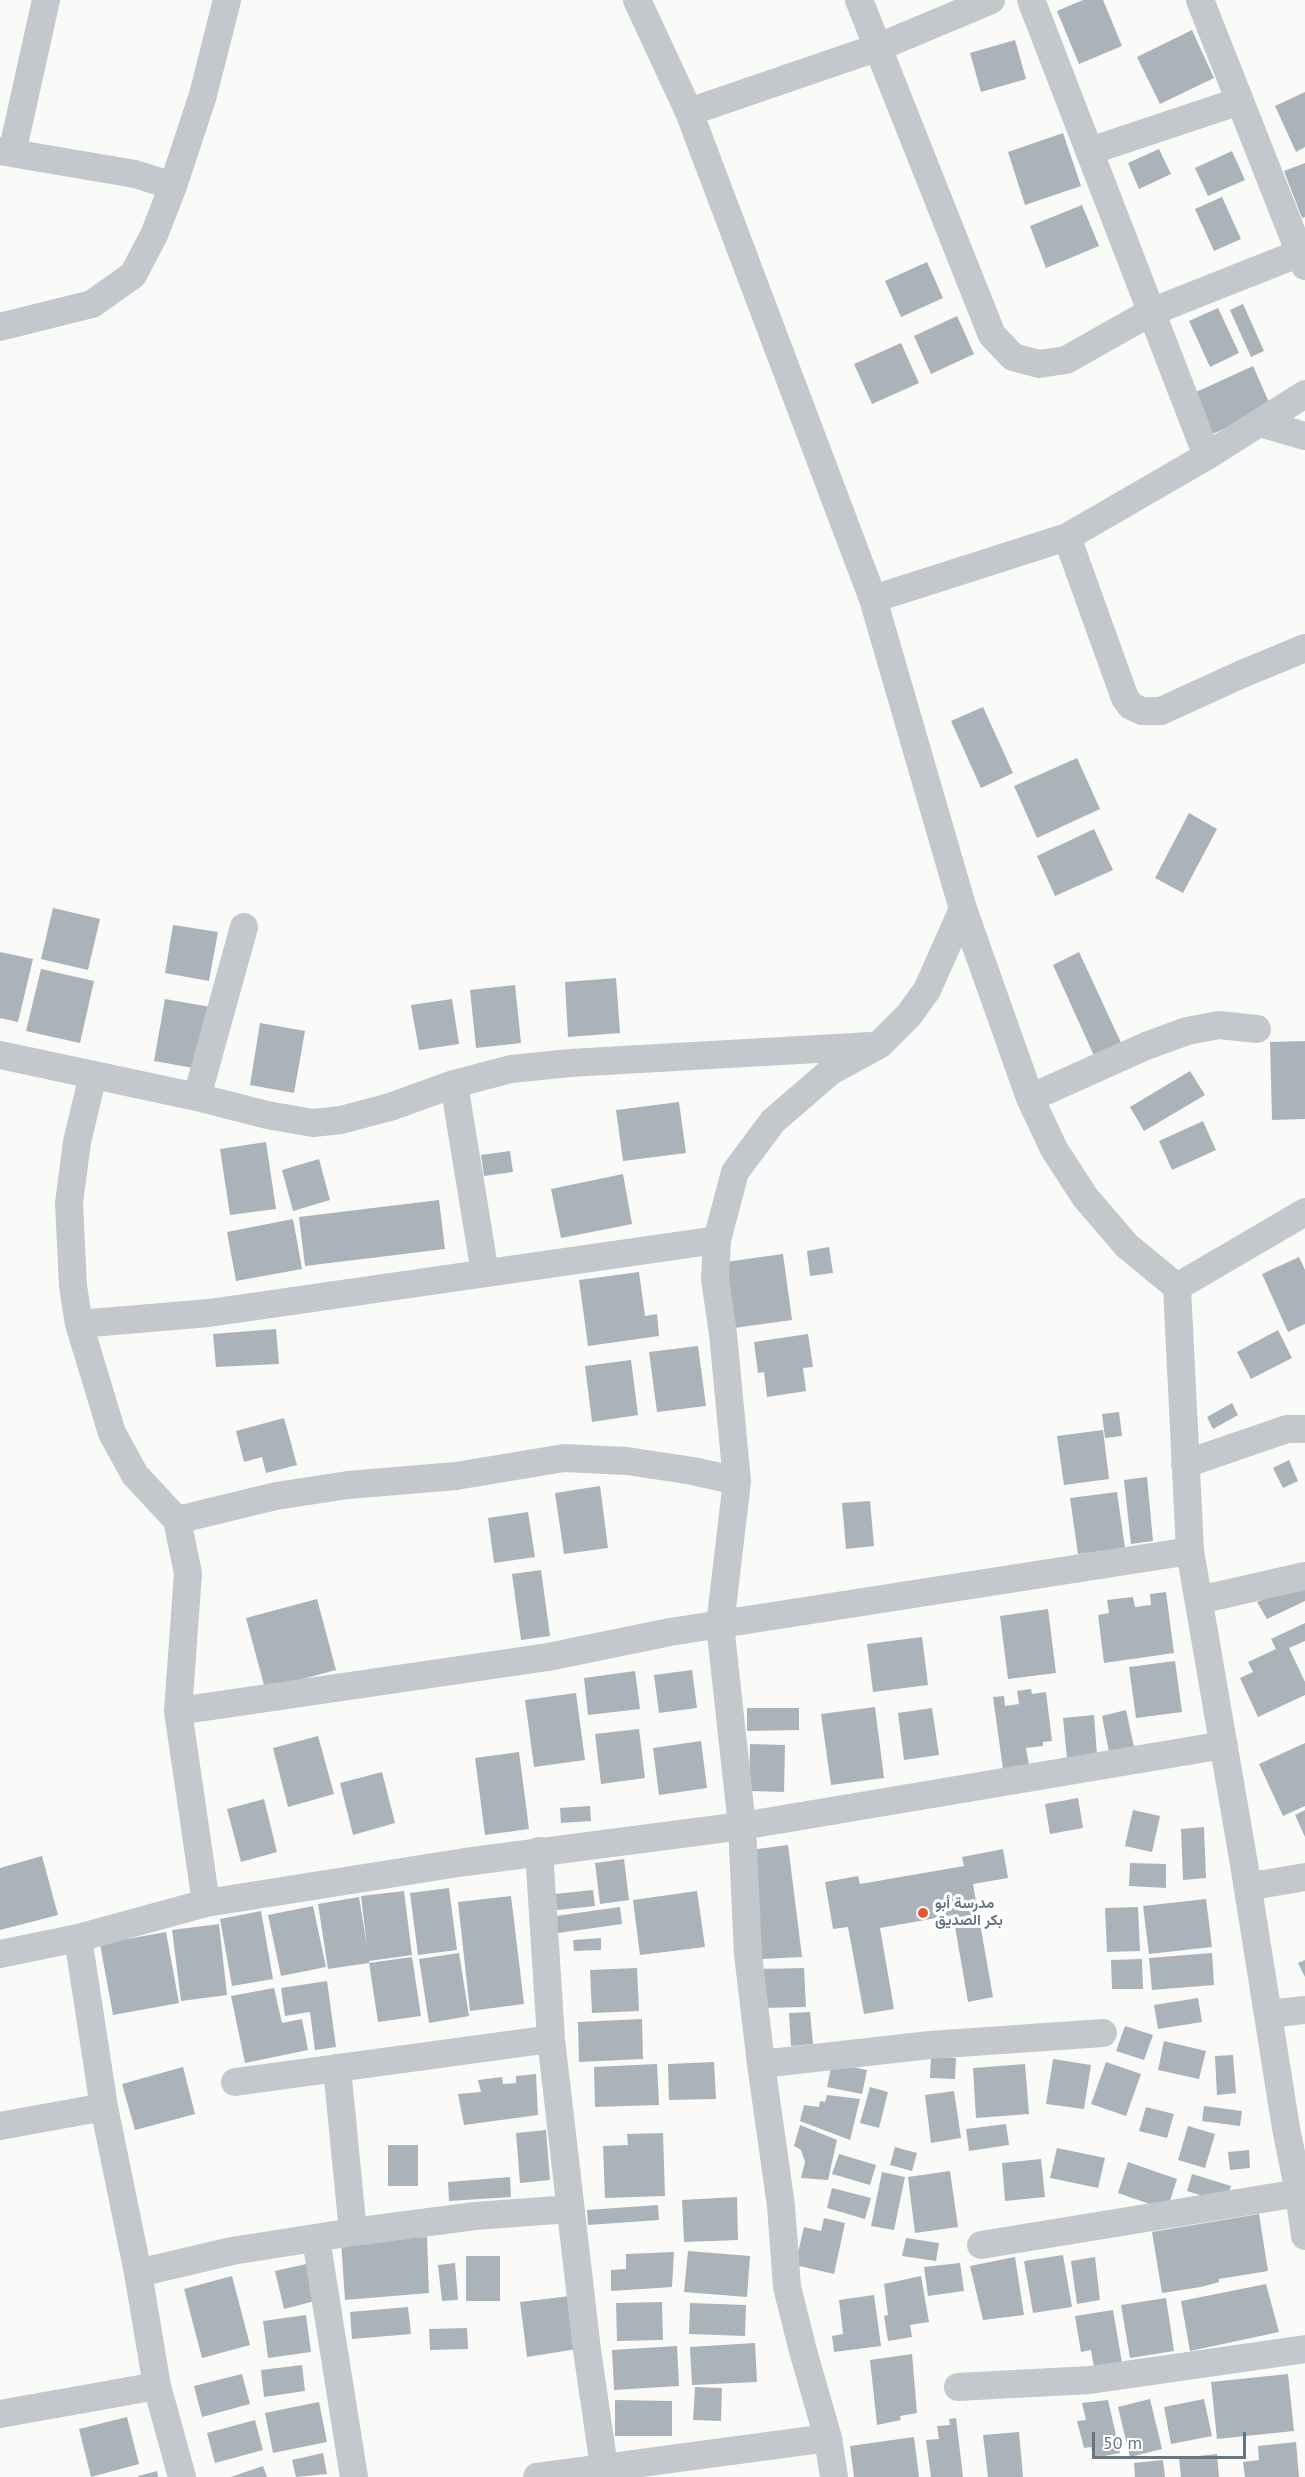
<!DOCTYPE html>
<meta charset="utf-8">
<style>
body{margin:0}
#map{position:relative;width:1305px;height:2477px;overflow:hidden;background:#fafaf8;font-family:"PT Sans",sans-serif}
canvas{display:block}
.scale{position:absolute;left:1092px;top:2432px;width:154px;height:27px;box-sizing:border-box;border:3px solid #657683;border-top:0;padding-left:8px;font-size:18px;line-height:21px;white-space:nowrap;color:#657683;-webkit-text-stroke:4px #fff;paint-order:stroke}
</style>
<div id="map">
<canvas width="1305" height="2477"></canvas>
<div class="scale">50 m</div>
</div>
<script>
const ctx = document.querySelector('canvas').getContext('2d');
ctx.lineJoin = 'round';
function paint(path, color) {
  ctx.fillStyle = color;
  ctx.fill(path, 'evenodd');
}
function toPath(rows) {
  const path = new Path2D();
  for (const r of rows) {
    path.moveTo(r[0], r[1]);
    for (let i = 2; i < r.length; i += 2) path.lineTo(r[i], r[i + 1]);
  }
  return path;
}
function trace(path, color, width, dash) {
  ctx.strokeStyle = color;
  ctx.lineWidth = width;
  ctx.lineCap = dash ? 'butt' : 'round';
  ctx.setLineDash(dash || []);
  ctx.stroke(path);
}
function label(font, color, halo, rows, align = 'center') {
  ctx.font = font + ' "PT Sans",Vazirmatn,sans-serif';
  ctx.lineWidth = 6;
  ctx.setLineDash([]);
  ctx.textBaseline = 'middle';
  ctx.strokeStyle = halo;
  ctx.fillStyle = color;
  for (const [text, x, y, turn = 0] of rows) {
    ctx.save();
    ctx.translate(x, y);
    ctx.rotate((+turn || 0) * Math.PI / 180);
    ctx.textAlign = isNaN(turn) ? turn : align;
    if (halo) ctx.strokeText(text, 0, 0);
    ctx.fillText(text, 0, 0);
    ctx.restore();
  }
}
paint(toPath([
 [1083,0,1103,0,1122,46,1079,64,1057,11],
 [1192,30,1214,78,1160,104,1137,57],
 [1015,40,1026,79,981,92,970,53],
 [1305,92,1305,147,1296,152,1275,106],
 [1063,133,1081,186,1025,205,1008,152],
 [1159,149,1171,174,1139,189,1128,163],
 [1232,151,1245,180,1208,196,1195,168],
 [1305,163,1305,217,1302,218,1284,171],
 [1222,197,1241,239,1214,251,1195,209],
 [1082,205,1099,246,1046,268,1030,226],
 [927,262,943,298,901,317,885,281],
 [1243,304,1264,351,1251,357,1230,310],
 [1218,308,1239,353,1210,367,1189,321],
 [957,316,974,354,931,374,914,336],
 [901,343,919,383,872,404,854,364],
 [1253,366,1271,407,1213,434,1194,393],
 [983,707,1013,773,981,788,951,721],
 [1077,758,1100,809,1037,838,1014,786],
 [1189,813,1217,829,1183,893,1155,878],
 [1094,829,1113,870,1055,896,1037,856],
 [53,908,100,919,88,970,41,959],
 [173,925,218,932,209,981,165,973],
 [0,952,33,959,18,1022,0,1018],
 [1079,952,1123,1047,1096,1060,1053,965],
 [41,969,94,981,80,1043,26,1031],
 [616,978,620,1033,568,1037,565,982],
 [515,985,521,1043,476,1048,470,990],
 [165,999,216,1008,205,1070,154,1061],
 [452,999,459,1044,419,1050,411,1005],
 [260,1023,305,1031,294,1093,250,1085],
 [1305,1041,1305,1119,1272,1120,1270,1042],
 [1190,1071,1205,1095,1144,1131,1130,1107],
 [679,1102,686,1153,623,1161,616,1110],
 [1203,1121,1216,1150,1172,1170,1159,1141],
 [266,1142,276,1209,230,1215,220,1149],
 [510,1151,513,1172,484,1176,481,1155],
 [319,1159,330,1200,293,1211,282,1170],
 [623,1174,632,1224,561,1238,551,1189],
 [439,1200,445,1249,305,1266,299,1217],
 [293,1219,302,1269,236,1281,227,1232],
 [829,1247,833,1273,810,1276,807,1251],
 [783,1254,792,1320,734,1328,725,1262],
 [1299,1257,1305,1270,1305,1324,1288,1332,1262,1274],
 [639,1272,645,1316,657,1314,659,1336,588,1346,579,1280],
 [276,1329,279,1364,216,1367,213,1334],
 [1278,1330,1292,1358,1251,1379,1237,1352],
 [808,1334,813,1367,803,1368,806,1391,767,1397,764,1372,758,1373,754,1342],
 [698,1346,706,1406,657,1412,649,1352],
 [631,1360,638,1415,592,1422,585,1366],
 [1232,1403,1238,1415,1213,1429,1207,1417],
 [1119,1412,1122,1436,1105,1438,1102,1414],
 [284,1418,297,1465,266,1473,262,1457,244,1462,236,1431],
 [1103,1430,1109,1479,1064,1485,1057,1436],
 [1289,1460,1298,1481,1283,1488,1273,1468],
 [1147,1477,1153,1541,1131,1544,1124,1480],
 [600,1486,608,1548,564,1554,555,1493],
 [1117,1492,1125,1548,1078,1554,1070,1498],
 [870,1501,874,1546,846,1549,842,1503],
 [528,1512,535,1557,494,1563,488,1518],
 [541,1570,550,1636,521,1640,512,1574],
 [1305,1583,1305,1601,1267,1619,1257,1602],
 [1166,1592,1174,1653,1104,1663,1098,1615,1109,1613,1107,1600,1133,1597,1135,1607,1151,1605,1150,1594],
 [317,1599,336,1670,265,1689,246,1618],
 [1048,1609,1056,1673,1008,1679,1000,1616],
 [1305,1623,1305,1641,1289,1648,1305,1682,1305,1695,1258,1717,1240,1678,1253,1672,1248,1662,1276,1649,1271,1639],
 [922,1637,928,1685,873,1692,867,1644],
 [1175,1661,1182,1712,1136,1718,1129,1667],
 [692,1670,697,1708,659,1713,654,1675],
 [635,1671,640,1709,588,1715,584,1678],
 [1031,1689,1032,1694,1046,1692,1052,1741,1043,1742,1043,1746,1026,1748,1029,1765,1003,1769,993,1697,1004,1696,1005,1706,1019,1704,1017,1691],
 [576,1693,585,1760,534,1767,525,1700],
 [875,1707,884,1778,831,1785,821,1714],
 [747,1708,799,1708,799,1730,747,1731],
 [932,1708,939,1755,904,1760,898,1713],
 [1126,1710,1134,1747,1109,1752,1102,1716],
 [1094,1715,1097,1755,1067,1758,1063,1718],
 [639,1729,645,1778,601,1784,595,1734],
 [318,1736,334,1794,288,1807,273,1748],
 [701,1741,707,1788,659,1795,653,1748],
 [1305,1743,1305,1806,1283,1816,1259,1764],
 [750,1744,785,1745,784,1792,749,1791],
 [519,1752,529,1829,485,1835,475,1758],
 [382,1772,395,1823,353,1835,340,1783],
 [1078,1798,1083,1828,1050,1834,1045,1804],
 [264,1799,277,1852,241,1862,227,1809],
 [590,1806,591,1821,561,1823,560,1808],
 [1133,1810,1160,1816,1152,1852,1125,1846],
 [1305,1810,1305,1837,1295,1815],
 [1204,1827,1206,1878,1183,1880,1181,1829],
 [788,1845,802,1957,762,1959,750,1850],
 [1003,1849,1008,1878,973,1884,993,1997,968,2002,953,1915,880,1928,894,2009,864,2014,848,1927,833,1929,825,1882,858,1876,860,1884,964,1866,962,1857],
 [42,1856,58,1915,0,1930,0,1868],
 [624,1859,629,1900,600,1904,595,1863],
 [1130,1863,1166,1864,1166,1888,1129,1886],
 [449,1888,457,1950,418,1955,410,1893],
 [593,1890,595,1906,557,1910,555,1894],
 [404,1891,412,1955,369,1961,369,1963,328,1969,318,1904,359,1897,367,1946,361,1896],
 [697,1891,705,1947,640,1955,633,1900],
 [511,1896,524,2004,470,2011,458,1902],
 [1206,1899,1212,1947,1149,1954,1143,1906],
 [313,1906,326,1967,281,1976,268,1915],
 [620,1907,622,1924,558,1933,556,1916],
 [1138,1907,1140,1951,1107,1952,1105,1908],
 [261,1911,273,1979,232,1986,220,1919],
 [219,1924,227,1995,181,2001,172,1930],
 [166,1932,179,2003,113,2015,100,1944],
 [601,1938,601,1950,574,1951,573,1940],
 [459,1953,469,2016,429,2023,419,1959],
 [1212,1953,1214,1985,1152,1990,1149,1958],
 [412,1957,421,2016,378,2022,369,1963],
 [1142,1959,1143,1989,1112,1989,1111,1960],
 [1305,1960,1305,1977,1298,1963],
 [637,1968,639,2011,592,2013,590,1970],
 [804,1968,806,2007,760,2008,758,1969],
 [327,1981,336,2047,315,2050,310,2012,285,2016,281,1988],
 [274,1988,282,2023,302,2019,308,2050,245,2063,231,1996],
 [1198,1998,1202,2022,1158,2029,1154,2005],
 [810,2012,813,2044,791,2046,789,2013],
 [642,2019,643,2059,579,2062,578,2022],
 [1125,2026,1153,2035,1144,2060,1116,2051],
 [1164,2041,1206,2051,1199,2079,1158,2070],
 [1233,2055,1236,2093,1217,2095,1215,2056],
 [931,2057,956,2058,955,2079,930,2078],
 [1053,2059,1091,2065,1084,2109,1046,2104],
 [714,2062,716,2099,669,2100,668,2064],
 [1106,2062,1141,2074,1126,2116,1091,2104],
 [832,2063,867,2070,862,2094,827,2087],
 [657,2064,659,2105,595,2107,594,2067],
 [1025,2064,1029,2114,976,2118,973,2068],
 [183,2067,195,2114,135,2130,122,2084],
 [536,2074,538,2115,464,2125,458,2094,481,2092,478,2080,502,2077,503,2084,516,2083,516,2076],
 [870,2087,888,2092,879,2128,860,2123],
 [954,2091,961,2138,931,2143,925,2095],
 [827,2095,860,2099,850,2140,800,2121,804,2105,819,2107,820,2101,825,2102],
 [1204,2106,1242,2111,1240,2126,1202,2121],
 [1146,2107,1174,2114,1167,2138,1139,2131],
 [1006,2124,1009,2145,969,2151,966,2129],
 [800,2125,837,2140,828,2180,801,2178,805,2162,801,2150,794,2146],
 [1188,2126,1215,2134,1205,2168,1178,2160],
 [546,2130,550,2180,520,2183,516,2133],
 [663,2133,665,2196,605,2198,603,2146,628,2145,627,2134],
 [388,2145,418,2145,418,2186,388,2186],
 [895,2147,917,2153,912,2171,890,2165],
 [1057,2148,1105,2158,1098,2188,1050,2178],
 [1249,2150,1250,2168,1230,2170,1228,2152],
 [839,2154,876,2165,870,2185,832,2174],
 [1041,2159,1045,2197,1005,2201,1002,2163],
 [1128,2162,1177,2179,1167,2210,1118,2193],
 [950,2171,958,2227,915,2233,908,2177],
 [882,2172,905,2177,894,2230,871,2226],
 [1192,2174,1231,2186,1226,2203,1187,2191],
 [510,2177,511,2197,449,2201,448,2182],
 [832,2188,871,2198,865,2219,827,2208],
 [737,2197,738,2240,684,2242,682,2200],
 [658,2205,659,2220,588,2225,587,2210],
 [1259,2214,1268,2271,1219,2279,1219,2282,1201,2287,1162,2293,1152,2232],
 [824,2218,845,2223,834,2274,795,2265,804,2227,821,2231],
 [427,2237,429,2293,345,2300,341,2241],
 [906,2238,939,2243,936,2261,902,2256],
 [688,2251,750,2256,747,2297,684,2292],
 [674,2252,672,2287,611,2291,611,2270,626,2269,626,2254],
 [1063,2255,1072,2307,1033,2313,1024,2261],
 [466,2256,500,2256,500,2301,466,2301],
 [1015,2257,1024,2315,983,2320,970,2266],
 [1095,2257,1100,2300,1077,2304,1071,2261],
 [311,2263,319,2300,284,2309,275,2271],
 [455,2263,458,2300,442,2301,438,2265],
 [960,2263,964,2291,928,2296,924,2267],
 [232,2276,250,2345,202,2358,184,2289],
 [921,2276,929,2322,910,2325,912,2337,888,2341,884,2316,888,2315,884,2284],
 [1266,2284,1279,2332,1190,2351,1181,2301],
 [874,2295,881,2346,834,2352,832,2336,843,2334,839,2300],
 [570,2296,577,2349,527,2357,520,2302],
 [1166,2298,1174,2351,1130,2358,1121,2305],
 [662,2302,663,2340,617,2341,616,2303],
 [690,2303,746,2305,745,2336,689,2334],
 [408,2307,411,2334,352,2339,350,2312],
 [1113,2310,1122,2363,1094,2367,1091,2350,1081,2352,1075,2316],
 [306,2315,311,2352,268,2358,263,2321],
 [467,2328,468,2349,430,2350,429,2329],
 [755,2343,757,2382,692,2385,690,2347],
 [677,2346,679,2386,614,2390,612,2350],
 [912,2354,917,2413,900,2416,901,2420,877,2425,870,2360],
 [302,2365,305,2391,264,2397,261,2370],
 [242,2374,250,2404,202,2417,194,2386],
 [1288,2374,1294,2431,1217,2439,1211,2382],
 [695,2387,722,2388,721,2421,693,2420],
 [1150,2399,1162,2449,1130,2457,1118,2407],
 [1204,2399,1212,2436,1171,2444,1164,2407],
 [615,2400,672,2401,672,2436,615,2436],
 [1108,2400,1120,2453,1094,2458,1091,2447,1084,2448,1077,2421,1086,2420,1082,2403],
 [319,2402,327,2442,273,2453,265,2413],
 [127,2417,139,2464,91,2477,79,2429],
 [956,2418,963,2477,931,2477,926,2440,939,2439,937,2426,950,2425,949,2419],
 [255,2420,263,2450,215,2463,207,2433],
 [1019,2432,1023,2477,988,2477,983,2435],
 [914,2437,919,2477,854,2477,850,2446],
 [1296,2442,1299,2477,1245,2477,1243,2462,1259,2460,1258,2446],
 [323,2453,327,2474,296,2477,292,2460],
 [1217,2454,1219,2477,1181,2477,1179,2458],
 [1163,2460,1165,2477,1135,2477,1134,2463],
 [263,2466,267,2477,231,2477],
 [157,2471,158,2477,138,2477,138,2476]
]), '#aab3b9');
trace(toPath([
 [637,0,689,112,873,599,963,909,1030,1098,1054,1149,1085,1197,1127,1246,1177,1287],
 [859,0,992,335,1013,357,1039,364,1066,360,1151,312,1300,253],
 [1031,0,1207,456],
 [1200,0,1305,266],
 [689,112,879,47,991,0],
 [0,151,135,174,173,186,203,95,227,0],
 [1090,151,1240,101],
 [12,153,46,0],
 [0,327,92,304,133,275,154,235,173,186],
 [1260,423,1305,436],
 [1067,537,1125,698,1131,706,1142,711,1161,711,1242,674,1305,648],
 [873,599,1067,537,1207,456,1305,394],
 [0,1055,197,1097,267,1115,313,1123,341,1120,390,1107,454,1084,511,1069,570,1063,870,1046],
 [93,1075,77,1142,69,1203,73,1286,79,1324,112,1433,135,1475,177,1520,188,1573,178,1711,206,1903],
 [454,1084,485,1273],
 [197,1097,244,927],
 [1030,1098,1146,1046,1187,1031,1219,1025,1257,1029],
 [1177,1287,1190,1551,1244,1864,1286,2128,1299,2193,1305,2236],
 [1177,1287,1305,1212],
 [79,1324,209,1313,717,1240],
 [1185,1464,1287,1429,1305,1429],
 [177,1520,276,1496,348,1485,456,1476,564,1458,627,1461,693,1471,737,1481],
 [1199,1600,1305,1576],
 [178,1711,548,1657,670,1632,1190,1551],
 [539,1851,551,2039,587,2350,604,2467],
 [1247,1884,1264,1884,1305,1877],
 [78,1938,104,2107,138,2273,157,2386,182,2477],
 [0,1954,78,1938,206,1903,465,1862,742,1826,1224,1745],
 [1268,2014,1305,2010],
 [761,2064,930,2045,1103,2033],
 [337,2068,353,2232],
 [235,2082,551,2039],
 [0,2126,104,2107],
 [316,2239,354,2477],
 [981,2245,1299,2193],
 [138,2273,232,2251,353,2232,475,2216,570,2209],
 [958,2387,1090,2380,1305,2349],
 [0,2414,157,2386],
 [537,2477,828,2438],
 [834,2477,828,2438,803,2351,787,2287,781,2206,761,2064,748,1954,742,1826,720,1625,737,1481,723,1334,715,1279,717,1240,735,1172,773,1121,831,1071,879,1045,909,1015,927,990,963,909]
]), '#c3c8cc', 28);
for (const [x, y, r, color] of [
 [923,1913,6,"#e4572e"]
]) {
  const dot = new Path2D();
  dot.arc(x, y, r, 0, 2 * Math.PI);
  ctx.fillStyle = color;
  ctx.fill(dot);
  trace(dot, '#fff', 2);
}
label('bold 15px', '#657683', '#fff', [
 ["مدرسة أبو",935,1904],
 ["بكر الصديق",935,1921]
], 'left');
</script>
